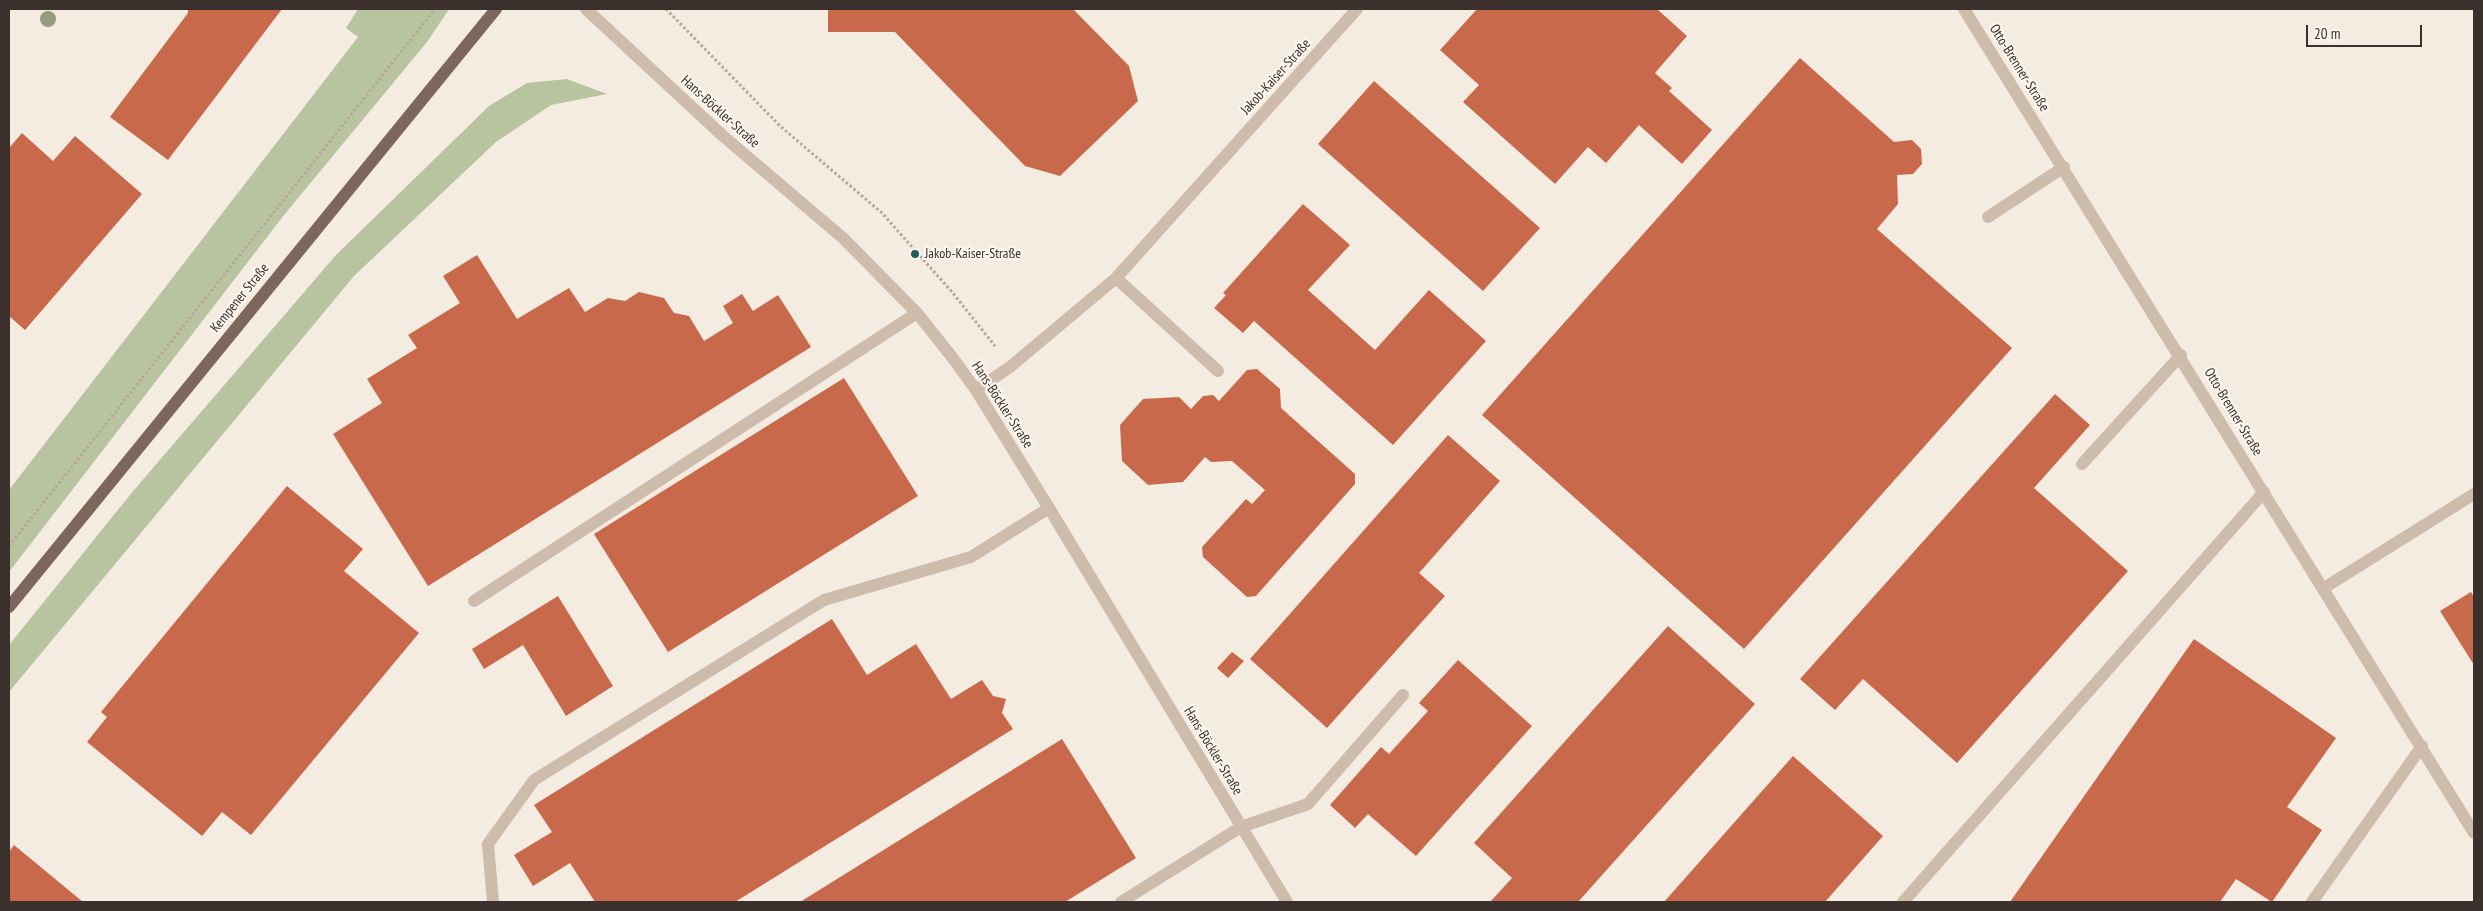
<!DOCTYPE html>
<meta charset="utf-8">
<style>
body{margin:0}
#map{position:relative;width:2483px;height:911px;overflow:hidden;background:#f4ebe1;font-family:"PT Sans Narrow",sans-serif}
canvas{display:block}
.frame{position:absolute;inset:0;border:10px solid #3b302b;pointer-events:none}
.scale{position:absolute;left:2306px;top:25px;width:116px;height:22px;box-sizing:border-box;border:2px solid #3b302b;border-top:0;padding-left:6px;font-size:15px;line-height:18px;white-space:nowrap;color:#3b302b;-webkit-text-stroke:4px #fbf5ee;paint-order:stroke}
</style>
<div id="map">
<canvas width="2483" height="911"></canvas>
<div class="frame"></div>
<div class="scale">20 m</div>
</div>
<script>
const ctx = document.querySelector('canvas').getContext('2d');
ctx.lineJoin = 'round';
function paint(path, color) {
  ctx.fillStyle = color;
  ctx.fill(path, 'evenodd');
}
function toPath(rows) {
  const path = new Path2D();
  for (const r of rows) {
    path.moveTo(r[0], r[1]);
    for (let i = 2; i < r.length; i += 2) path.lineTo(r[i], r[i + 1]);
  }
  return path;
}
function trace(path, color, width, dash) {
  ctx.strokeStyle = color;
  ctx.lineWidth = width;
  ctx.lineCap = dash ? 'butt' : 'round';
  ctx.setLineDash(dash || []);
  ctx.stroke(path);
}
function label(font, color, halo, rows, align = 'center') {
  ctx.font = font + ' "PT Sans Narrow",sans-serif';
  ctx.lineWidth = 4.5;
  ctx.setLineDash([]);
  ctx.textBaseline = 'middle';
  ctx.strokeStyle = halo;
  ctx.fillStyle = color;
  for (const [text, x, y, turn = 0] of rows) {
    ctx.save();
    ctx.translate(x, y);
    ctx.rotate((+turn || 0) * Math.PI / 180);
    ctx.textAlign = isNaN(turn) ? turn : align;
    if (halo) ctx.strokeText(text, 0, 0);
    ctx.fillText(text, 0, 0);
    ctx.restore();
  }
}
paint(toPath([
 [358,9,449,9,427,42,284,215,9,572,9,490,358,37,346,28],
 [567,79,607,94,551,105,496,142,354,276,9,692,9,645,134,490,336,255,489,106,527,83]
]), '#b8c4a0');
paint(toPath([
 [188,9,282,9,168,160,110,117,188,13],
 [828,9,1073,9,1129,66,1138,101,1060,176,1025,166,895,32,828,32],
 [1477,9,1657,9,1687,36,1655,73,1672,88,1669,91,1712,130,1682,164,1639,125,1606,163,1588,147,1555,184,1463,102,1479,85,1440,50],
 [1800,58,1894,142,1912,140,1921,149,1922,164,1913,174,1897,175,1898,204,1877,229,2012,348,1744,649,1482,415],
 [1374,81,1540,228,1483,291,1318,144],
 [22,133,53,161,75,136,142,194,25,330,9,316,9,148],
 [1303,204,1350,245,1308,290,1375,350,1429,290,1486,341,1393,445,1254,321,1243,333,1214,308,1226,295,1223,293],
 [477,255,517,319,569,288,585,312,608,298,625,301,639,292,664,298,674,313,689,316,704,341,733,323,723,306,742,294,753,311,778,295,811,347,428,586,333,434,382,403,367,379,417,348,408,335,460,303,443,276],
 [1257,369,1280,389,1281,408,1355,474,1355,484,1256,596,1247,597,1203,557,1202,547,1246,499,1252,504,1265,490,1232,461,1211,462,1205,457,1183,482,1148,485,1122,461,1120,425,1143,399,1179,397,1191,409,1203,396,1213,395,1219,401,1247,370],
 [844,378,918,496,668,652,594,534],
 [2055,394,2090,425,2034,488,2128,571,1957,763,1863,679,1835,710,1800,679],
 [1448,435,1500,481,1419,573,1445,596,1327,728,1250,659],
 [287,486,363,549,344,571,419,633,251,835,222,812,202,836,87,742,107,717,101,712],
 [2471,592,2474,597,2474,665,2440,611],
 [558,596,613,686,566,716,523,645,484,669,472,649],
 [832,619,867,675,916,644,951,699,982,680,993,696,1006,699,1002,713,1013,729,735,902,595,902,570,863,533,886,514,855,552,832,534,805],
 [1668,626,1755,704,1578,902,1490,902,1512,878,1474,843],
 [2194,639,2336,738,2287,807,2322,830,2272,902,2236,879,2220,902,2010,902],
 [1232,652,1244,661,1228,678,1217,668],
 [1458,660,1532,726,1416,856,1368,814,1355,828,1330,805,1381,747,1389,754,1428,711,1419,703],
 [1062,739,1136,858,1065,902,800,902],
 [1793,756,1883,836,1825,902,1664,902],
 [14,845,83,902,9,902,9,852]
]), '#c8694b');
trace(toPath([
 [666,9,780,126,882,213,952,292,995,346],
 [9,546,435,9]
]), '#b9a596', 3, [2.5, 2.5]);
trace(toPath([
 [586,9,723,136,843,238,917,313,952,357,976,390,1049,508,1287,902],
 [1964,9,2474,833],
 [1988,217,2064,167],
 [1116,278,1218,371],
 [976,390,1010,367,1116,278,1357,9],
 [2082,464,2181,355],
 [2324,588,2474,494],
 [474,601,917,313],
 [493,902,488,844,534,780,824,600,971,557,1049,508],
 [1121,902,1241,827,1308,804,1403,695],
 [1903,902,2264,492],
 [2312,902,2422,746]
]), '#cdbbac', 12);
trace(toPath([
 [9,607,496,9]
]), '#7d675c', 12);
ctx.fillStyle = '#969b7f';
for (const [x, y] of [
 [48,19]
]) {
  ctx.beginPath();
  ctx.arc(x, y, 8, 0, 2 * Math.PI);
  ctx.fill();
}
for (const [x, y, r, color] of [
 [915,254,5,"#1f5a5e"]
]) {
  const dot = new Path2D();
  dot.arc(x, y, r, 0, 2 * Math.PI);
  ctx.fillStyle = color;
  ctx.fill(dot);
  trace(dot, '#fbf5ee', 2);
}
label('14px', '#3b302b', '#fbf5ee', [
 ["Otto-Brenner-Straße",2019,68,58],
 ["Jakob-Kaiser-Straße",1276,77,-48],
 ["Hans-Böckler-Straße",720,112,42],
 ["Kempener Straße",240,298,-51],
 ["Hans-Böckler-Straße",1002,405,57],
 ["Otto-Brenner-Straße",2233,412,59],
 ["Hans-Böckler-Straße",1213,751,59]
]);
label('14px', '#3b302b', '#fbf5ee', [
 ["Jakob-Kaiser-Straße",925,254]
], 'left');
</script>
